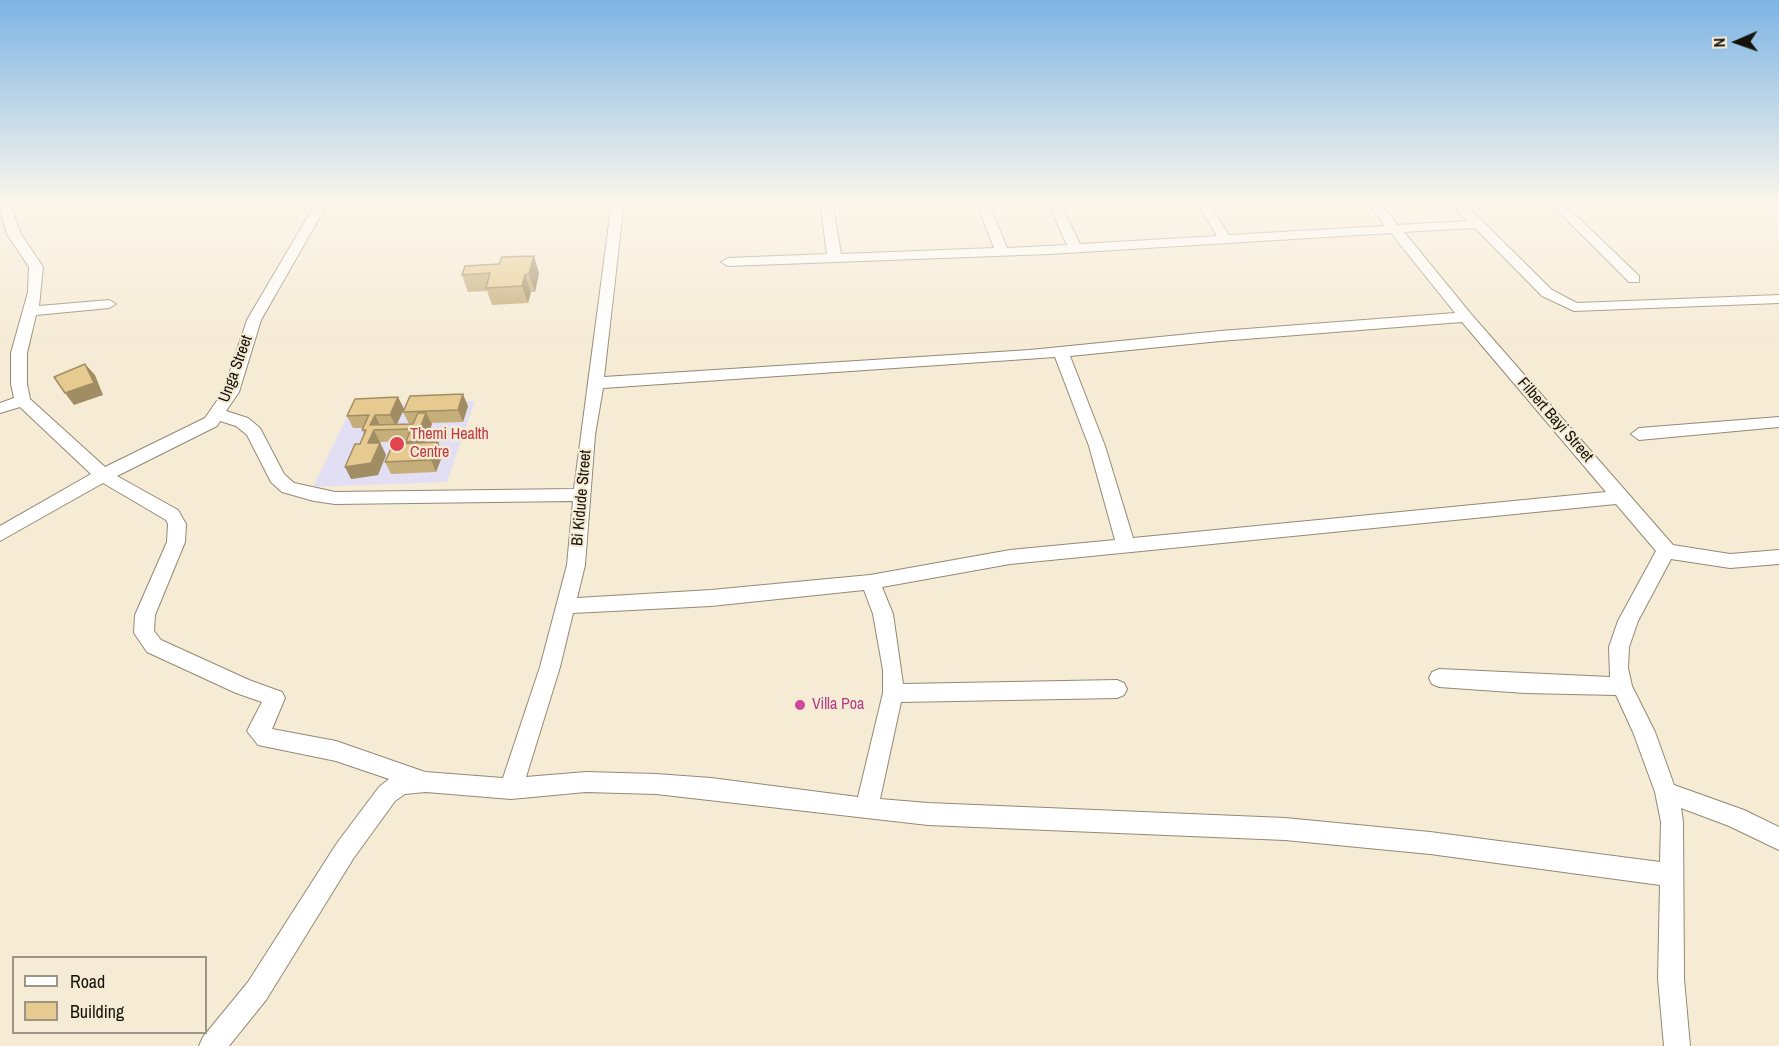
<!DOCTYPE html>
<style>
body{margin:0}
#map{position:relative;width:1779px;height:1046px;overflow:hidden;background:#f6ebd5;font-family:"Archivo Narrow",sans-serif}
canvas{display:block}
.legend{position:absolute;left:12px;top:956px;width:195px;height:78px;box-sizing:border-box;background:#f6ebd5;border:2px solid #9c9484;margin:0;padding:8px 10px;list-style:none;font-size:18px;color:#15120a}
.legend li{display:flex;align-items:center;gap:12px;height:30px}
.legend b{width:30px;border:2px solid #9c9484}
.north{position:absolute;left:1707px;top:12px;width:60px;height:60px;-webkit-text-stroke:4px #f6ebd5;paint-order:stroke;rotate:268deg;font-size:16px;font-weight:700;line-height:24px;text-align:center;color:#15120a}
.north::after{content:'';display:block;margin:auto;width:21px;height:27px;background:#15120a;clip-path:polygon(50% 0,100% 100%,50% 72%,0 100%)}
</style>
<div id="map">
<canvas width="1779" height="1046"></canvas>
<ul class="legend">
<li><b style="height:8px;background:#fff"></b>Road</li>
<li><b style="height:16px;background:#e6ca8f"></b>Building</li>
</ul>
<div class="north">N</div>
</div>
<script>
const ctx = document.querySelector('canvas').getContext('2d');
ctx.lineJoin = 'round';
function paint(path, color) {
  ctx.fillStyle = color;
  ctx.fill(path, 'evenodd');
}
function toPath(rows) {
  const path = new Path2D();
  for (const r of rows) {
    path.moveTo(r[0], r[1]);
    for (let i = 2; i < r.length; i += 2) path.lineTo(r[i], r[i + 1]);
  }
  return path;
}
function trace(path, color, width, dash) {
  ctx.strokeStyle = color;
  ctx.lineWidth = width;
  ctx.lineCap = dash ? 'butt' : 'round';
  ctx.setLineDash(dash || []);
  ctx.stroke(path);
}
function label(font, color, halo, rows, align = 'center') {
  ctx.font = font + ' "Archivo Narrow",sans-serif';
  ctx.lineWidth = 4.5;
  ctx.setLineDash([]);
  ctx.textBaseline = 'middle';
  ctx.strokeStyle = halo;
  ctx.fillStyle = color;
  for (const [text, x, y, turn = 0] of rows) {
    ctx.save();
    ctx.translate(x, y);
    ctx.rotate((+turn || 0) * Math.PI / 180);
    ctx.textAlign = isNaN(turn) ? turn : align;
    if (halo) ctx.strokeText(text, 0, 0);
    ctx.fillText(text, 0, 0);
    ctx.restore();
  }
}
paint(toPath([
 [475,401,447,482,313,487,352,406]
]), '#e2dff5');
const minor = toPath([
 [0,201,9,201,21,234,43,267,39,306,109,300,116,304,109,308,36,315,27,353,27,384,30,399,105,467,205,418,223,392,247,320,317,201,329,201,261,320,239,392,226,411,248,418,260,428,284,474,294,483,335,492,574,489,612,201,624,201,604,377,1030,350,1220,331,1455,313,1391,233,1049,254,728,266,721,262,728,258,827,254,820,201,832,201,841,254,994,248,976,201,988,201,1007,248,1067,245,1047,201,1059,201,1080,244,1217,236,1196,201,1208,201,1229,235,1385,226,1366,201,1379,201,1398,225,1467,221,1449,201,1462,201,1552,290,1577,303,1779,295,1779,303,1574,311,1542,296,1475,228,1404,232,1471,314,1673,545,1730,554,1779,550,1779,564,1730,568,1671,559,1638,621,1629,647,1628,668,1632,686,1655,732,1674,785,1744,810,1779,827,1779,850,1729,826,1681,808,1683,822,1684,979,1690,1046,1664,1046,1658,979,1660,885,1430,854,1285,840,928,825,656,794,586,792,511,799,426,792,405,794,395,801,353,859,266,1000,229,1046,199,1046,203,1037,248,982,337,843,379,787,389,779,336,761,258,745,247,731,262,702,236,693,147,652,134,633,135,615,167,542,168,524,166,520,103,483,0,541,0,526,91,474,20,407,0,413,0,403,14,398,11,384,11,353,28,292,29,267,7,234,0,211,0,201],
 [1462,322,1606,492,1133,538,1105,446,1070,356,1220,341,1462,322],
 [1055,357,1089,446,1115,540,1010,550,870,575,711,590,577,598,585,565,595,435,603,388,1055,357],
 [220,421,236,426,247,435,271,482,282,492,314,501,335,504,573,501,567,565,540,667,503,778,425,772,336,741,272,729,285,698,282,692,249,680,161,640,154,631,155,615,185,542,186,524,178,510,117,476,217,426,220,421],
 [1616,504,1656,551,1618,621,1609,647,1610,677,1439,669,1432,672,1429,678,1432,684,1439,687,1525,693,1616,695,1633,732,1655,792,1661,822,1660,862,1430,832,1285,818,928,803,880,799,901,702,1117,698,1124,695,1127,689,1124,683,1117,680,903,684,893,614,882,587,1010,564,1616,504],
 [864,590,873,614,883,670,883,693,858,797,711,778,656,774,586,772,526,777,560,667,573,613,711,606,864,590],
 [1548,201,1561,201,1639,276,1639,282,1629,282,1548,201],
 [1779,417,1779,427,1639,440,1631,434,1639,428,1779,417]
]);
trace(minor, '#938975', 2);
paint(minor, '#fff');
paint(toPath([
 [465,266,539,273,535,292,531,292,528,303,492,305,487,291,468,292,462,275],
 [398,397,404,409,397,424,409,424,403,412,468,406,463,422,431,423,432,424,425,442,438,442,443,454,436,472,391,474,385,462,407,443,406,441,380,442,380,443,386,455,378,475,351,479,360,444,364,434,362,430,364,428,353,428,347,416]
]), '#c6ae7b');
paint(toPath([
 [534,256,539,273,535,292,529,274],
 [525,275,531,292,528,303,522,286],
 [85,364,95,375,103,395,74,405,65,393],
 [463,394,468,406,463,422,458,410],
 [398,397,404,409,396,426,390,415],
 [426,413,432,424,421,453,415,441],
 [375,415,381,427,374,430,386,455,378,475,351,479,345,467,368,443,370,425],
 [438,442,443,454,436,472,431,460]
]), '#a18d64');
const building = toPath([
 [534,256,529,274,525,275,522,286,486,288,490,273,462,275,465,266,499,264,502,257,534,256],
 [85,364,94,383,65,393,54,377,85,364],
 [463,394,458,410,403,412,410,396,463,394],
 [398,397,390,415,375,415,370,425,413,424,418,413,426,413,415,441,406,442,411,429,374,430,368,443,380,443,371,463,345,467,355,444,360,444,366,430,362,430,369,415,347,416,355,399,398,397],
 [438,442,431,460,385,462,393,444,438,442]
]);
paint(building, '#e6ca8f');
trace(building, '#a18d64', 1.5);
const sky = ctx.createLinearGradient(0, 0, 0, 347);
sky.addColorStop(0, '#7db4e4');
sky.addColorStop(0.58, '#fbf6ec');
sky.addColorStop(1, '#fbf6ec00');
ctx.fillStyle = sky;
ctx.fillRect(0, 0, 1779, 347);
for (const [x, y, r, color] of [
 [397,444,8,"#e0444e"],
 [800,705,6,"#d1479c"]
]) {
  const dot = new Path2D();
  dot.arc(x, y, r, 0, 2 * Math.PI);
  ctx.fillStyle = color;
  ctx.fill(dot);
  trace(dot, '#f6ebd5', 2);
}
label('16px', '#15120a', '#f6ebd5', [
 ["Unga Street",236,369,-70],
 ["Filbert Bayi Street",1555,420,49],
 ["Bi Kidude Street",582,498,-85]
]);
label('16px', '#be3a42', '#f6ebd5', [
 ["Themi Health",410,435],
 ["Centre",410,453]
], 'left');
label('16px', '#b23c85', '#f6ebd5', [
 ["Villa Poa",812,705]
], 'left');
</script>
